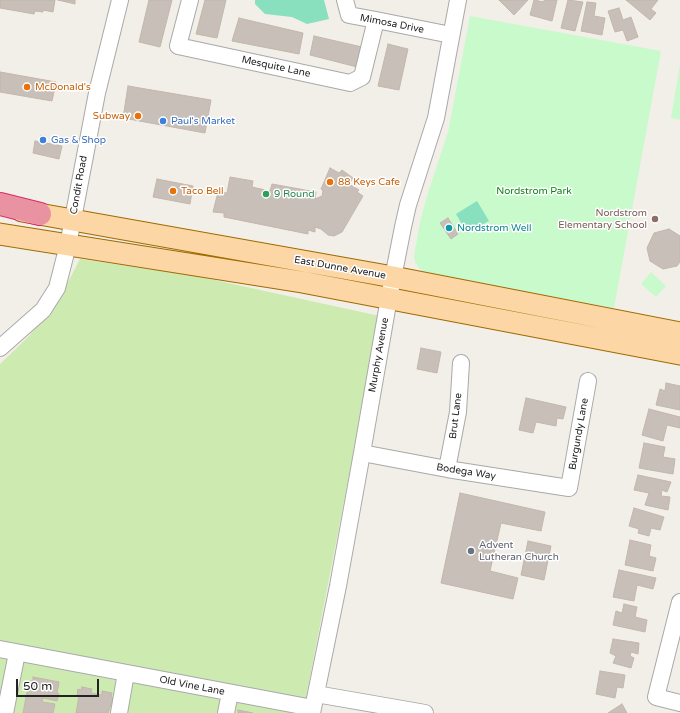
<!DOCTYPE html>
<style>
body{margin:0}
#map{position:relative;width:680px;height:713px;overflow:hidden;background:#f2efe9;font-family:"Varela Round",sans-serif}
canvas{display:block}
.scale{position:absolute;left:16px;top:679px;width:83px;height:18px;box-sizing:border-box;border:2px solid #222;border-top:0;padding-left:5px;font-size:12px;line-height:14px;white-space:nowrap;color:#222;-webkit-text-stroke:3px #fff;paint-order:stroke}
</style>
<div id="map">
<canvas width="680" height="713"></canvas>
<div class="scale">50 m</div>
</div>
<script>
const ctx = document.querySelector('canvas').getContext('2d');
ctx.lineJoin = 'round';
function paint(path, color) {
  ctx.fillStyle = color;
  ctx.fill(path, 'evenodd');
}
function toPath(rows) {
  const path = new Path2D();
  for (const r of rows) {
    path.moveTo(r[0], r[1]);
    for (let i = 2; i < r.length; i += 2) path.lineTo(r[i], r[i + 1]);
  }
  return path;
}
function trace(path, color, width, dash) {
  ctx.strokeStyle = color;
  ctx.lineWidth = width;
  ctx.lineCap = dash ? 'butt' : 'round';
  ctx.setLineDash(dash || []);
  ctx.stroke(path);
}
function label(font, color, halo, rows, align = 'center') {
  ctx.font = font + ' "Varela Round",sans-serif';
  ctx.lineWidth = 3;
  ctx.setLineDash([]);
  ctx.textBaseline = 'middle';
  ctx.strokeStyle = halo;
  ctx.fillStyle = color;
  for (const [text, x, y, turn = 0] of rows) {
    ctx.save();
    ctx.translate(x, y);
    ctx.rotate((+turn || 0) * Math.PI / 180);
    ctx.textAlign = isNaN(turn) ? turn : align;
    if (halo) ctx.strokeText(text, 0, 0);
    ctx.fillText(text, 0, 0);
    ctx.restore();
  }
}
paint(toPath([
 [80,259,196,276,380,316,303,713,0,713,0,364,29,336,65,288]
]), '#cdebb0');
paint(toPath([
 [470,16,661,51,614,308,434,275,426,273,419,268,415,262,414,256,420,222,427,196,448,132],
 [680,64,680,120,671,118],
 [651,272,666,286,656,297,641,284]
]), '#c8facc');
paint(toPath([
 [255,0,324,0,329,19,307,24,292,17,265,14,255,4],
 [477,201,489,221,467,233,456,214]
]), '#88e0be');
const building = toPath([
 [0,0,55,0,53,12,43,10,43,12,35,11,34,14,0,8,0,0],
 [58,0,75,0,75,4,58,0],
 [149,0,172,0,160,47,139,42,149,0],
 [205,0,226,0,217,38,196,34,205,0],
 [499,0,528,0,514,15,499,0],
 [534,0,544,2,544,0,557,0,552,21,530,15,534,0],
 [568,0,583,2,575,31,561,28,568,0],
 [626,0,658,0,651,9,656,13,650,20,626,0],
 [587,2,596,3,594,16,605,18,602,35,581,31,587,2],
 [619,8,623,20,631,17,638,37,627,41,623,30,615,32,608,11,619,8],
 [239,18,303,33,299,54,232,41,239,18],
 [314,36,362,47,357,67,310,55,314,36],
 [388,44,408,49,399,90,378,86,388,44],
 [0,72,56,82,52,101,0,92,0,72],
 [128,86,211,100,205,133,123,118,128,86],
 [41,136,45,136,44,145,40,145,41,136],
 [35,141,62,146,59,159,33,153,35,141],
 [330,168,339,173,342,170,353,178,349,184,359,190,357,192,363,196,342,232,334,236,328,235,321,229,315,227,315,232,308,230,308,234,224,217,224,213,213,212,218,192,227,193,230,177,253,181,252,187,270,191,272,184,316,192,315,199,322,196,323,191,321,189,330,168],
 [157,179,193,186,190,204,153,197,157,179],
 [448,218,458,234,451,239,440,223,448,218],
 [669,229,680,236,680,262,677,266,663,269,650,261,647,248,654,233,669,229],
 [421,348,441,352,437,373,417,369,421,348],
 [666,383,680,386,680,410,656,405,660,389,665,391,666,383],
 [526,398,566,407,563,419,557,418,556,426,536,422,533,433,519,430,526,398],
 [649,409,680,417,680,428,667,425,663,441,642,435,649,409],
 [644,443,665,447,663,457,675,459,673,474,639,468,644,443],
 [638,475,671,482,667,492,662,490,661,496,670,497,668,510,645,505,649,493,634,490,638,475],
 [460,493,545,512,541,531,501,523,490,571,518,578,513,599,441,583,460,493],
 [634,508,664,517,660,530,651,528,649,536,638,533,639,529,629,526,634,508],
 [630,540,651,545,649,556,656,558,653,571,625,565,630,540],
 [528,541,551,546,544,580,521,575,528,541],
 [619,570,656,578,653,589,637,585,634,601,613,597,619,570],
 [624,604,637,607,635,617,647,620,645,632,613,625,616,611,622,613,624,604],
 [613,639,639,643,638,654,631,652,630,656,634,658,631,668,613,663,616,656,610,653,613,639],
 [600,671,625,675,623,688,617,687,615,698,596,694,600,671],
 [33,677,59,682,57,693,59,694,57,701,43,698,42,702,55,704,53,713,23,713,29,681,33,681,33,677],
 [82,687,92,689,91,693,102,695,102,691,112,693,111,697,113,698,108,713,76,713,79,696,77,696,78,689,81,690,82,687],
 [622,704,627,713,608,713,622,704],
 [238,710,253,713,238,713,238,710]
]);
paint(building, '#c7bfb8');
trace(building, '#c4b6ab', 1);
const minor = toPath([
 [190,0,178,46,350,83,362,77,376,20],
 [345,0,349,15,376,20,451,35],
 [0,348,43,310,57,288,68,245,97,93,120,0],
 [362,453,447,469,569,488,588,381],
 [447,469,458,412,461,363],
 [680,602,656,697,680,703],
 [0,649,313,708],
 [316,694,425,713],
 [5,713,17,653],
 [119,713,126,673],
 [226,713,230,693],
 [312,713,338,586,362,453,389,298,403,227,408,205,436,118,458,0]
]);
const major = toPath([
 [22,211,393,277,680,333],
 [0,234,302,282,680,354]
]);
const highway = toPath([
 [0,204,40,214]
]);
trace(minor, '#a9a9a9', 18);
trace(major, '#a06b00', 23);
trace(highway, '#dc2a67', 24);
trace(minor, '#fff', 16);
trace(major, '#fcd6a4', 21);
trace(highway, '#e892a2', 22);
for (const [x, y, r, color] of [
 [27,87,4,"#e8710a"],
 [138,116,4,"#e8710a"],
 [163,121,4,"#3f7fe0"],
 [43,140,4,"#3f7fe0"],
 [330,182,4,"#e8710a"],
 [173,191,4,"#e8710a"],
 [266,194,4,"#2e9e5b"],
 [655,219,4,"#8d6e63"],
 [449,228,4,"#0f9aa8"],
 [471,551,4,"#6b7280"]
]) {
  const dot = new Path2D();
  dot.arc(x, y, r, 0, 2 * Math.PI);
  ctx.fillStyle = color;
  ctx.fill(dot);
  trace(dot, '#fff', 1.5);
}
label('10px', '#222', '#fff', [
 ["Mimosa Drive",392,24,11],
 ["Mesquite Lane",276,67,12],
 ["Condit Road",79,185,-80],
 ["East Dunne Avenue",340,268,10],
 ["Murphy Avenue",379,355,-80],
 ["Brut Lane",456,416,-83],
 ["Burgundy Lane",579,434,-80],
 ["Bodega Way",466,472,9],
 ["Old Vine Lane",192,686,11]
]);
label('10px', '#c56008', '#fff', [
 ["McDonald's",35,87],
 ["Subway",130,116,"right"],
 ["88 Keys Cafe",338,182],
 ["Taco Bell",181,191]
], 'left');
label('10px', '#366cbe', '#fff', [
 ["Paul's Market",171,121],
 ["Gas & Shop",51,140]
], 'left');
label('10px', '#0c8416', '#fff', [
 ["Nordstrom Park",534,191]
]);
label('10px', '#27864d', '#fff', [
 ["9 Round",274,194]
], 'left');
label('10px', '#785e54', '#fff', [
 ["Nordstrom",647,213],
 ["Elementary School",647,225]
], 'right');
label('10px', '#0d838f', '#fff', [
 ["Nordstrom Well",457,228]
], 'left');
label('10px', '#5b616d', '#fff', [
 ["Advent",479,545],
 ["Lutheran Church",479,557]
], 'left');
</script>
